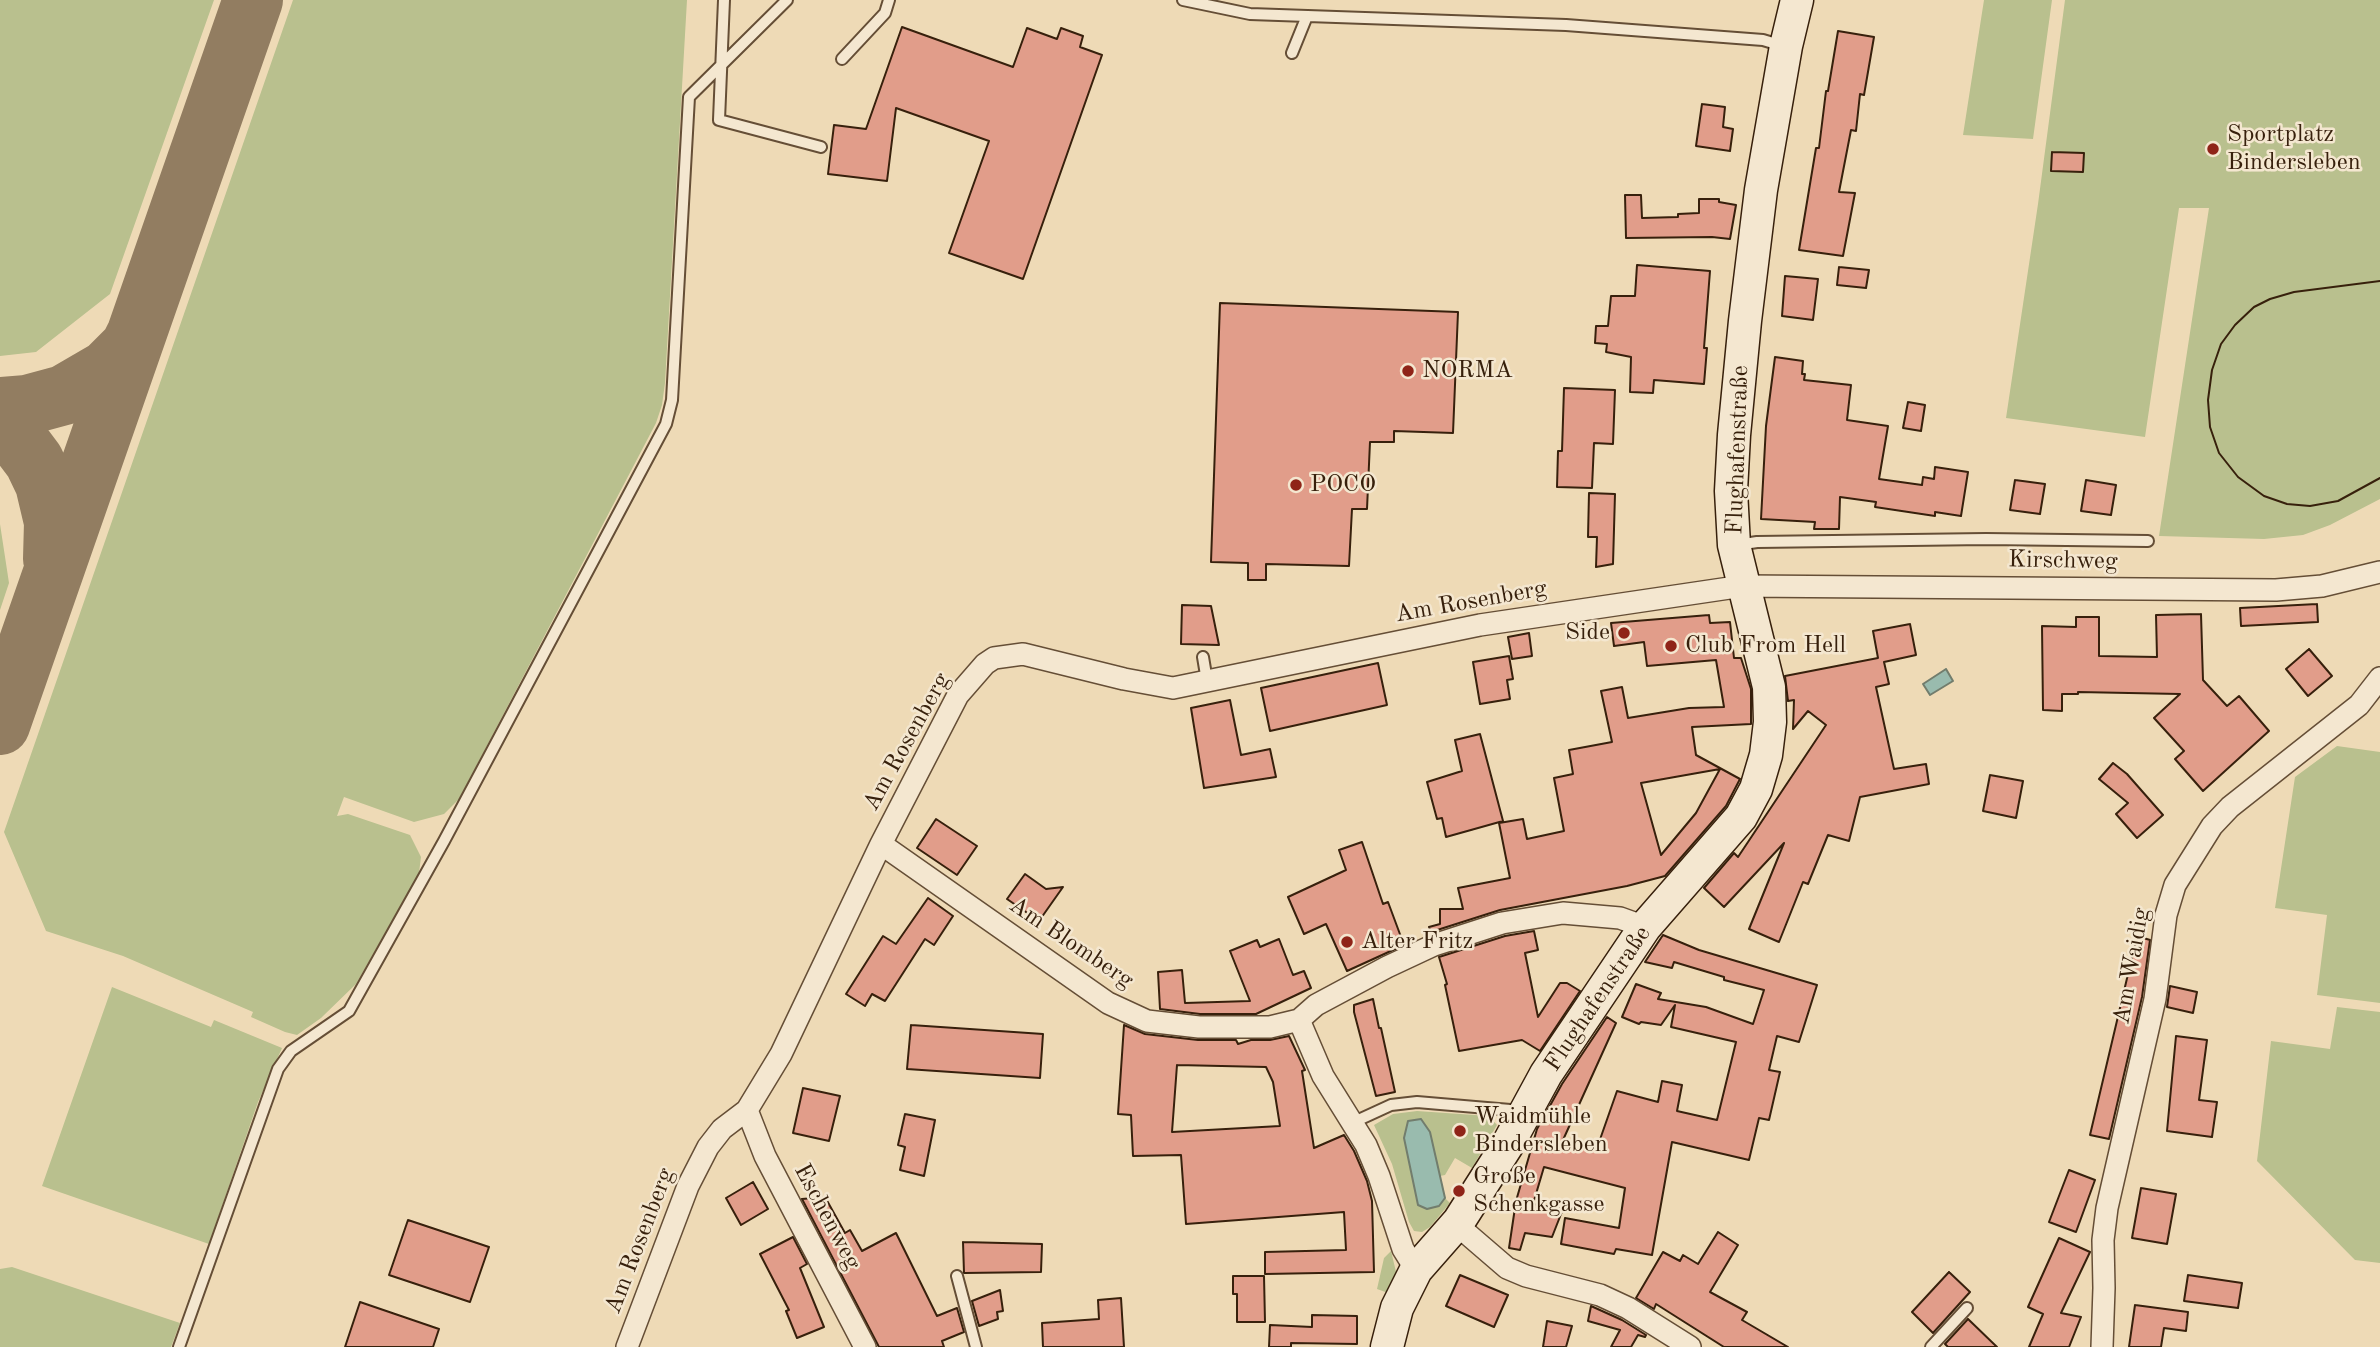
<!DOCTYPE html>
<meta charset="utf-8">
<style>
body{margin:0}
canvas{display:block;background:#eedab6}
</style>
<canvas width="2380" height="1347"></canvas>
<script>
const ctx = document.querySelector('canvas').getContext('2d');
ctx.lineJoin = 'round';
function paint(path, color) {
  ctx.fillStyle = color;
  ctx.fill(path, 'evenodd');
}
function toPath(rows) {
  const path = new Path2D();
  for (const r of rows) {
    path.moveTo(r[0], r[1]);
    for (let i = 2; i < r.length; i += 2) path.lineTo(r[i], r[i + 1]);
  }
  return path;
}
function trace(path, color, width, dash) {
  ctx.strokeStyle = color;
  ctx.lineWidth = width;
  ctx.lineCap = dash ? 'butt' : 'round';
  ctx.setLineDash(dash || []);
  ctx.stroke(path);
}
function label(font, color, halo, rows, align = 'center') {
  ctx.font = font + ' "Old Standard TT",serif';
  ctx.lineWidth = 5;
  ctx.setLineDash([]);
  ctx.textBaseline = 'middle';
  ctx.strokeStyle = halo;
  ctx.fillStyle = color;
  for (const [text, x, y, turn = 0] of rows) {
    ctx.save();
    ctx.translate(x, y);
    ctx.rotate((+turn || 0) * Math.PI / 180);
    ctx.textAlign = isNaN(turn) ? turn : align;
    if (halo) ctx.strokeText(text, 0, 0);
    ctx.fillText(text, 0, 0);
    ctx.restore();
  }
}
paint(toPath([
 [0,0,214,0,110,294,36,352,0,356],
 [293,0,687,0,665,383,662,405,656,423,459,799,444,814,414,822,344,797,337,816,348,814,410,835,421,857,419,873,356,984,321,1018,297,1035,285,1032,251,1017,253,1012,123,956,46,931,4,832],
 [1984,0,2052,0,2033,139,1963,135],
 [2065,0,2380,0,2380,499,2330,525,2303,535,2264,539,2159,536,2209,208,2179,208,2145,437,2006,418,2038,204],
 [0,524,9,583,0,610],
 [2337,746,2380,752,2380,1003,2317,995,2327,915,2275,908,2295,777],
 [112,987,211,1027,214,1020,282,1048,258,1102,209,1244,42,1186],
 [2337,1007,2380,1012,2380,1263,2355,1260,2257,1161,2271,1041,2330,1049],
 [1417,1111,1489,1116,1497,1125,1472,1168,1455,1158,1445,1175,1440,1176,1430,1132,1439,1206,1445,1198,1450,1203,1430,1227,1422,1232,1414,1231,1409,1222,1392,1164,1374,1125,1393,1114],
 [1391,1251,1398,1280,1391,1294,1377,1289,1384,1258],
 [12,1267,180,1323,171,1347,0,1347,0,1269]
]), '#b9c08e');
const water = toPath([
 [1946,669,1953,681,1930,695,1923,684,1946,669],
 [1421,1119,1430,1132,1445,1198,1439,1206,1427,1209,1418,1205,1404,1138,1408,1121,1421,1119]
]);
paint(water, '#99bbae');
trace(water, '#727d6d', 2);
trace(toPath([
 [0,407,27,405,64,395,107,370,130,347,135,337],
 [0,423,19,441,34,461,45,484,54,522,53,559],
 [0,725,253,0]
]), '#927d61', 60);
const building = toPath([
 [902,27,1013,67,1027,28,1057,39,1061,28,1083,36,1080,47,1102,55,1023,279,949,253,989,141,896,108,887,181,828,174,834,125,866,129,902,27],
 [1838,31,1874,37,1864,95,1860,94,1856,131,1851,130,1839,192,1855,193,1843,256,1799,250,1816,148,1819,148,1826,91,1828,91,1838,31],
 [1702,104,1725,107,1723,127,1733,129,1730,151,1696,146,1702,104],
 [2052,152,2084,153,2083,172,2051,171,2052,152],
 [1625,195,1641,195,1642,218,1678,217,1678,214,1699,213,1699,199,1719,199,1719,202,1736,205,1730,239,1712,237,1626,238,1625,195],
 [1637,265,1710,271,1704,348,1707,348,1704,384,1654,380,1653,393,1630,392,1631,357,1606,352,1607,344,1595,343,1596,326,1608,326,1611,296,1635,296,1637,265],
 [1839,267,1869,270,1866,288,1837,285,1839,267],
 [1785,276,1818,279,1813,320,1782,316,1785,276],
 [1220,303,1458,312,1453,433,1394,431,1394,442,1370,442,1367,509,1352,509,1349,566,1266,564,1266,580,1248,580,1248,563,1211,562,1220,303],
 [1775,357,1803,361,1802,374,1805,374,1804,380,1851,385,1847,420,1888,426,1879,479,1922,485,1923,477,1934,479,1935,467,1968,472,1961,516,1935,512,1935,516,1875,507,1876,502,1840,497,1839,529,1814,529,1815,522,1761,519,1766,426,1775,357],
 [1564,388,1615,390,1613,444,1594,443,1592,488,1557,487,1558,451,1562,451,1564,388],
 [1908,402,1925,405,1921,431,1903,428,1908,402],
 [2015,480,2045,484,2040,514,2010,510,2015,480],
 [2086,480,2116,485,2111,515,2081,511,2086,480],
 [1589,493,1615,494,1613,564,1596,567,1597,537,1588,537,1589,493],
 [2317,604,2318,622,2241,626,2240,608,2317,604],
 [1182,605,1211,606,1219,645,1181,644,1182,605],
 [2201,614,2203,680,2227,706,2239,696,2269,731,2203,791,2175,759,2184,751,2154,718,2180,694,2078,692,2078,694,2062,694,2062,711,2043,710,2042,626,2076,627,2076,617,2099,617,2099,656,2157,657,2156,615,2201,614],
 [1709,615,1710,623,1730,622,1734,658,1741,658,1751,689,1751,724,1692,727,1696,755,1740,779,1726,806,1665,876,1627,886,1500,910,1431,932,1429,927,1440,924,1440,909,1463,909,1458,888,1510,878,1499,823,1523,819,1527,839,1564,831,1554,778,1573,774,1569,750,1612,742,1601,691,1622,687,1628,718,1689,708,1724,707,1716,660,1647,666,1644,642,1614,646,1611,623,1709,615],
 [1720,769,1696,813,1661,855,1641,783,1720,769],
 [1910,624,1916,655,1884,662,1889,684,1876,687,1894,769,1926,764,1929,784,1860,797,1849,841,1828,835,1808,884,1803,882,1779,942,1749,929,1784,843,1724,907,1704,888,1734,853,1738,857,1826,725,1808,711,1793,729,1794,700,1788,701,1785,676,1878,658,1873,631,1910,624],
 [1529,633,1532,656,1512,659,1508,637,1529,633],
 [2309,649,2332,676,2308,696,2286,669,2309,649],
 [1509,656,1513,679,1507,680,1510,699,1480,704,1473,662,1509,656],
 [1378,663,1387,705,1270,731,1261,688,1378,663],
 [1230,700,1241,755,1270,749,1276,777,1204,788,1191,708,1230,700],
 [1480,734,1503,821,1446,837,1442,818,1437,819,1427,782,1462,771,1455,740,1480,734],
 [2113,763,2127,774,2163,815,2137,838,2116,814,2128,803,2099,779,2113,763],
 [1990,775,2023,781,2016,818,1983,811,1990,775],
 [936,819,977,846,957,875,917,848,936,819],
 [1362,842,1383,904,1388,902,1404,945,1347,971,1326,924,1304,934,1288,897,1346,870,1339,850,1362,842],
 [1025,874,1046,889,1063,887,1039,921,1007,899,1025,874],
 [928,898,953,916,934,945,925,939,885,1001,872,994,865,1006,846,994,883,936,896,944,928,898],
 [1534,931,1538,950,1525,953,1538,1017,1560,983,1567,983,1580,991,1540,1051,1522,1040,1459,1051,1445,985,1447,984,1439,957,1505,936,1534,931],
 [1663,935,1699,950,1817,985,1799,1042,1777,1036,1769,1070,1780,1072,1769,1120,1759,1118,1749,1160,1672,1142,1652,1255,1616,1249,1614,1254,1561,1244,1565,1218,1619,1228,1625,1188,1544,1167,1533,1204,1563,1209,1552,1237,1525,1233,1520,1250,1509,1248,1516,1201,1537,1129,1562,1084,1607,1017,1616,1023,1563,1140,1597,1148,1617,1091,1658,1102,1662,1081,1682,1085,1677,1111,1717,1120,1736,1042,1671,1027,1675,1005,1661,1025,1641,1022,1639,1024,1622,1017,1636,984,1661,993,1658,999,1706,1007,1753,1024,1764,990,1724,980,1724,977,1674,962,1672,968,1645,962,1663,935],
 [2137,936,2150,940,2142,997,2109,1139,2090,1135,2137,936],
 [1279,939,1293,975,1304,971,1311,988,1256,1014,1200,1014,1160,1009,1158,972,1182,970,1185,1003,1250,1001,1230,951,1257,940,1260,947,1279,939],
 [2170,986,2197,992,2193,1013,2167,1007,2170,986],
 [1373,999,1379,1028,1381,1028,1395,1092,1376,1096,1354,1012,1354,1005,1373,999],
 [911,1025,1043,1034,1040,1078,907,1069,911,1025],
 [1124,1025,1145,1034,1198,1040,1236,1040,1238,1044,1251,1040,1270,1040,1289,1036,1305,1070,1302,1071,1314,1148,1344,1135,1354,1151,1367,1181,1372,1201,1374,1272,1265,1274,1265,1252,1346,1250,1344,1212,1186,1224,1181,1155,1133,1156,1131,1115,1118,1114,1124,1025],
 [1177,1065,1266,1067,1273,1082,1280,1126,1172,1132,1177,1065],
 [2176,1036,2207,1040,2199,1100,2217,1102,2212,1137,2167,1131,2176,1036],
 [803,1088,840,1096,829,1141,793,1133,803,1088],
 [905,1114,935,1120,924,1176,900,1170,905,1147,898,1145,905,1114],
 [2069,1170,2095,1180,2076,1232,2049,1222,2069,1170],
 [753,1182,768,1209,741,1225,726,1198,753,1182],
 [2141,1188,2176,1194,2167,1244,2132,1238,2141,1188],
 [825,1197,845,1233,850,1230,862,1251,896,1233,937,1316,957,1308,964,1332,942,1341,944,1347,879,1347,802,1199,825,1197],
 [408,1220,489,1247,470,1302,389,1275,408,1220],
 [1718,1232,1738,1245,1710,1292,1747,1312,1742,1320,1788,1347,1724,1347,1656,1304,1654,1309,1636,1298,1663,1252,1680,1261,1683,1255,1698,1264,1718,1232],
 [793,1237,807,1264,800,1268,824,1327,797,1338,786,1311,789,1310,760,1254,793,1237],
 [2059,1238,2090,1252,2061,1313,2081,1317,2069,1347,2029,1347,2043,1314,2028,1307,2059,1238],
 [963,1242,1042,1244,1041,1272,964,1273,963,1242],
 [1949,1272,1970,1292,1933,1333,1912,1312,1949,1272],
 [1460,1275,1508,1295,1494,1327,1446,1306,1460,1275],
 [2188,1275,2242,1283,2238,1308,2184,1301,2188,1275],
 [1233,1276,1264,1276,1265,1322,1237,1322,1237,1294,1233,1294,1233,1276],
 [1000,1290,1003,1311,997,1312,998,1319,979,1326,972,1301,1000,1290],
 [1121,1298,1124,1347,1043,1347,1042,1323,1099,1319,1098,1300,1121,1298],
 [360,1302,439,1329,433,1347,345,1347,360,1302],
 [2135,1305,2188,1312,2186,1331,2164,1328,2161,1347,2129,1347,2135,1305],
 [1591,1306,1622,1320,1646,1335,1645,1337,1638,1335,1631,1347,1611,1347,1620,1330,1588,1321,1591,1306],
 [1312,1315,1357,1316,1357,1344,1291,1343,1291,1347,1269,1347,1270,1325,1312,1327,1312,1315],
 [1968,1319,1997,1347,1948,1347,1945,1344,1968,1319],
 [1547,1321,1572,1326,1566,1347,1543,1347,1547,1321]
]);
paint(building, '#e19d8a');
trace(building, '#37200c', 2);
const lane = toPath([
 [724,0,719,120,821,147],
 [1183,0,1250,14,1566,25,1763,40,1783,46],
 [1292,53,1307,16],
 [842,59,885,13,889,0],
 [1737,545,1757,542,1986,539,2148,541],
 [1203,657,1207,681],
 [1354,1122,1391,1105,1417,1102,1522,1111],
 [957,1276,976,1347],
 [179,1347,278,1069,291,1051,349,1011,444,841,666,424,672,400,689,97,787,0],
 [1931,1347,1967,1308]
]);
const street = toPath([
 [881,844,1108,1003,1147,1021,1199,1027,1270,1027,1299,1020,1316,1005,1387,967,1434,945,1502,923,1563,913,1620,918,1645,927],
 [1299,1020,1323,1076,1366,1145,1379,1176,1403,1249,1416,1270],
 [747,1110,765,1156,865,1347],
 [1459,1221,1464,1231,1507,1268,1526,1276,1600,1295,1628,1308,1690,1347],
 [627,1347,688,1186,708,1147,722,1129,747,1110,781,1054,881,844,958,695,985,664,994,658,1023,654,1124,679,1173,688,1480,625,1743,586,2276,590,2322,586,2380,572],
 [2102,1347,2104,1288,2103,1240,2107,1208,2155,999,2166,915,2175,885,2212,826,2230,807,2359,705,2380,678]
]);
const secondary = toPath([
 [1387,1347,1397,1308,1416,1270,1459,1221,1508,1144,1546,1074,1645,927,1741,817,1756,789,1766,755,1770,722,1769,687,1734,545,1731,491,1734,435,1745,321,1761,190,1786,46,1797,0]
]);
trace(lane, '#654e36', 14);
trace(street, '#654e36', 24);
trace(secondary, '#37200c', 35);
trace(lane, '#f4e7d0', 10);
trace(street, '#f4e7d0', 21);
trace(secondary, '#f4e7d0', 32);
trace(toPath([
 [2380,281,2294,292,2270,299,2254,307,2235,325,2221,344,2212,370,2208,400,2210,427,2219,453,2238,477,2264,496,2287,504,2310,506,2338,501,2380,478]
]), '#37200c', 2);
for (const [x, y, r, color] of [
 [2213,149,7,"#8f2418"],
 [1408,371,7,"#8f2418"],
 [1296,485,7,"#8f2418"],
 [1624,633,7,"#8f2418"],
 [1671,646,7,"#8f2418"],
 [1347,942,7,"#8f2418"],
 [1460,1131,7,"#8f2418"],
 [1459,1191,7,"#8f2418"]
]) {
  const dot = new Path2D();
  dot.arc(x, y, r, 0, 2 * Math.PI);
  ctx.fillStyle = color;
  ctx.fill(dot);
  trace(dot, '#f4e7d0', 2.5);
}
label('24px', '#37200c', '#f4e7d0', [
 ["Sportplatz",2227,135],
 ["Bindersleben",2227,163],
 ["NORMA",1422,371],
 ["POCO",1310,485],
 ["Side",1610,633,"right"],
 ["Club From Hell",1685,646],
 ["Alter Fritz",1361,942],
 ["Waidmühle",1474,1117],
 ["Bindersleben",1474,1145],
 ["Große",1473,1177],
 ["Schenkgasse",1473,1205]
], 'left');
label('24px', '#37200c', '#f4e7d0', [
 ["Flughafenstraße",1738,450,-88],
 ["Kirschweg",2063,561,1],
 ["Am Rosenberg",1471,602,-10],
 ["Am Rosenberg",907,742,-61],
 ["Am Blomberg",1071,943,34],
 ["Am Waidig",2132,966,-80],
 ["Flughafenstraße",1598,999,-56],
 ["Eschenweg",827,1217,62],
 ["Am Rosenberg",640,1241,-69]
]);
</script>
